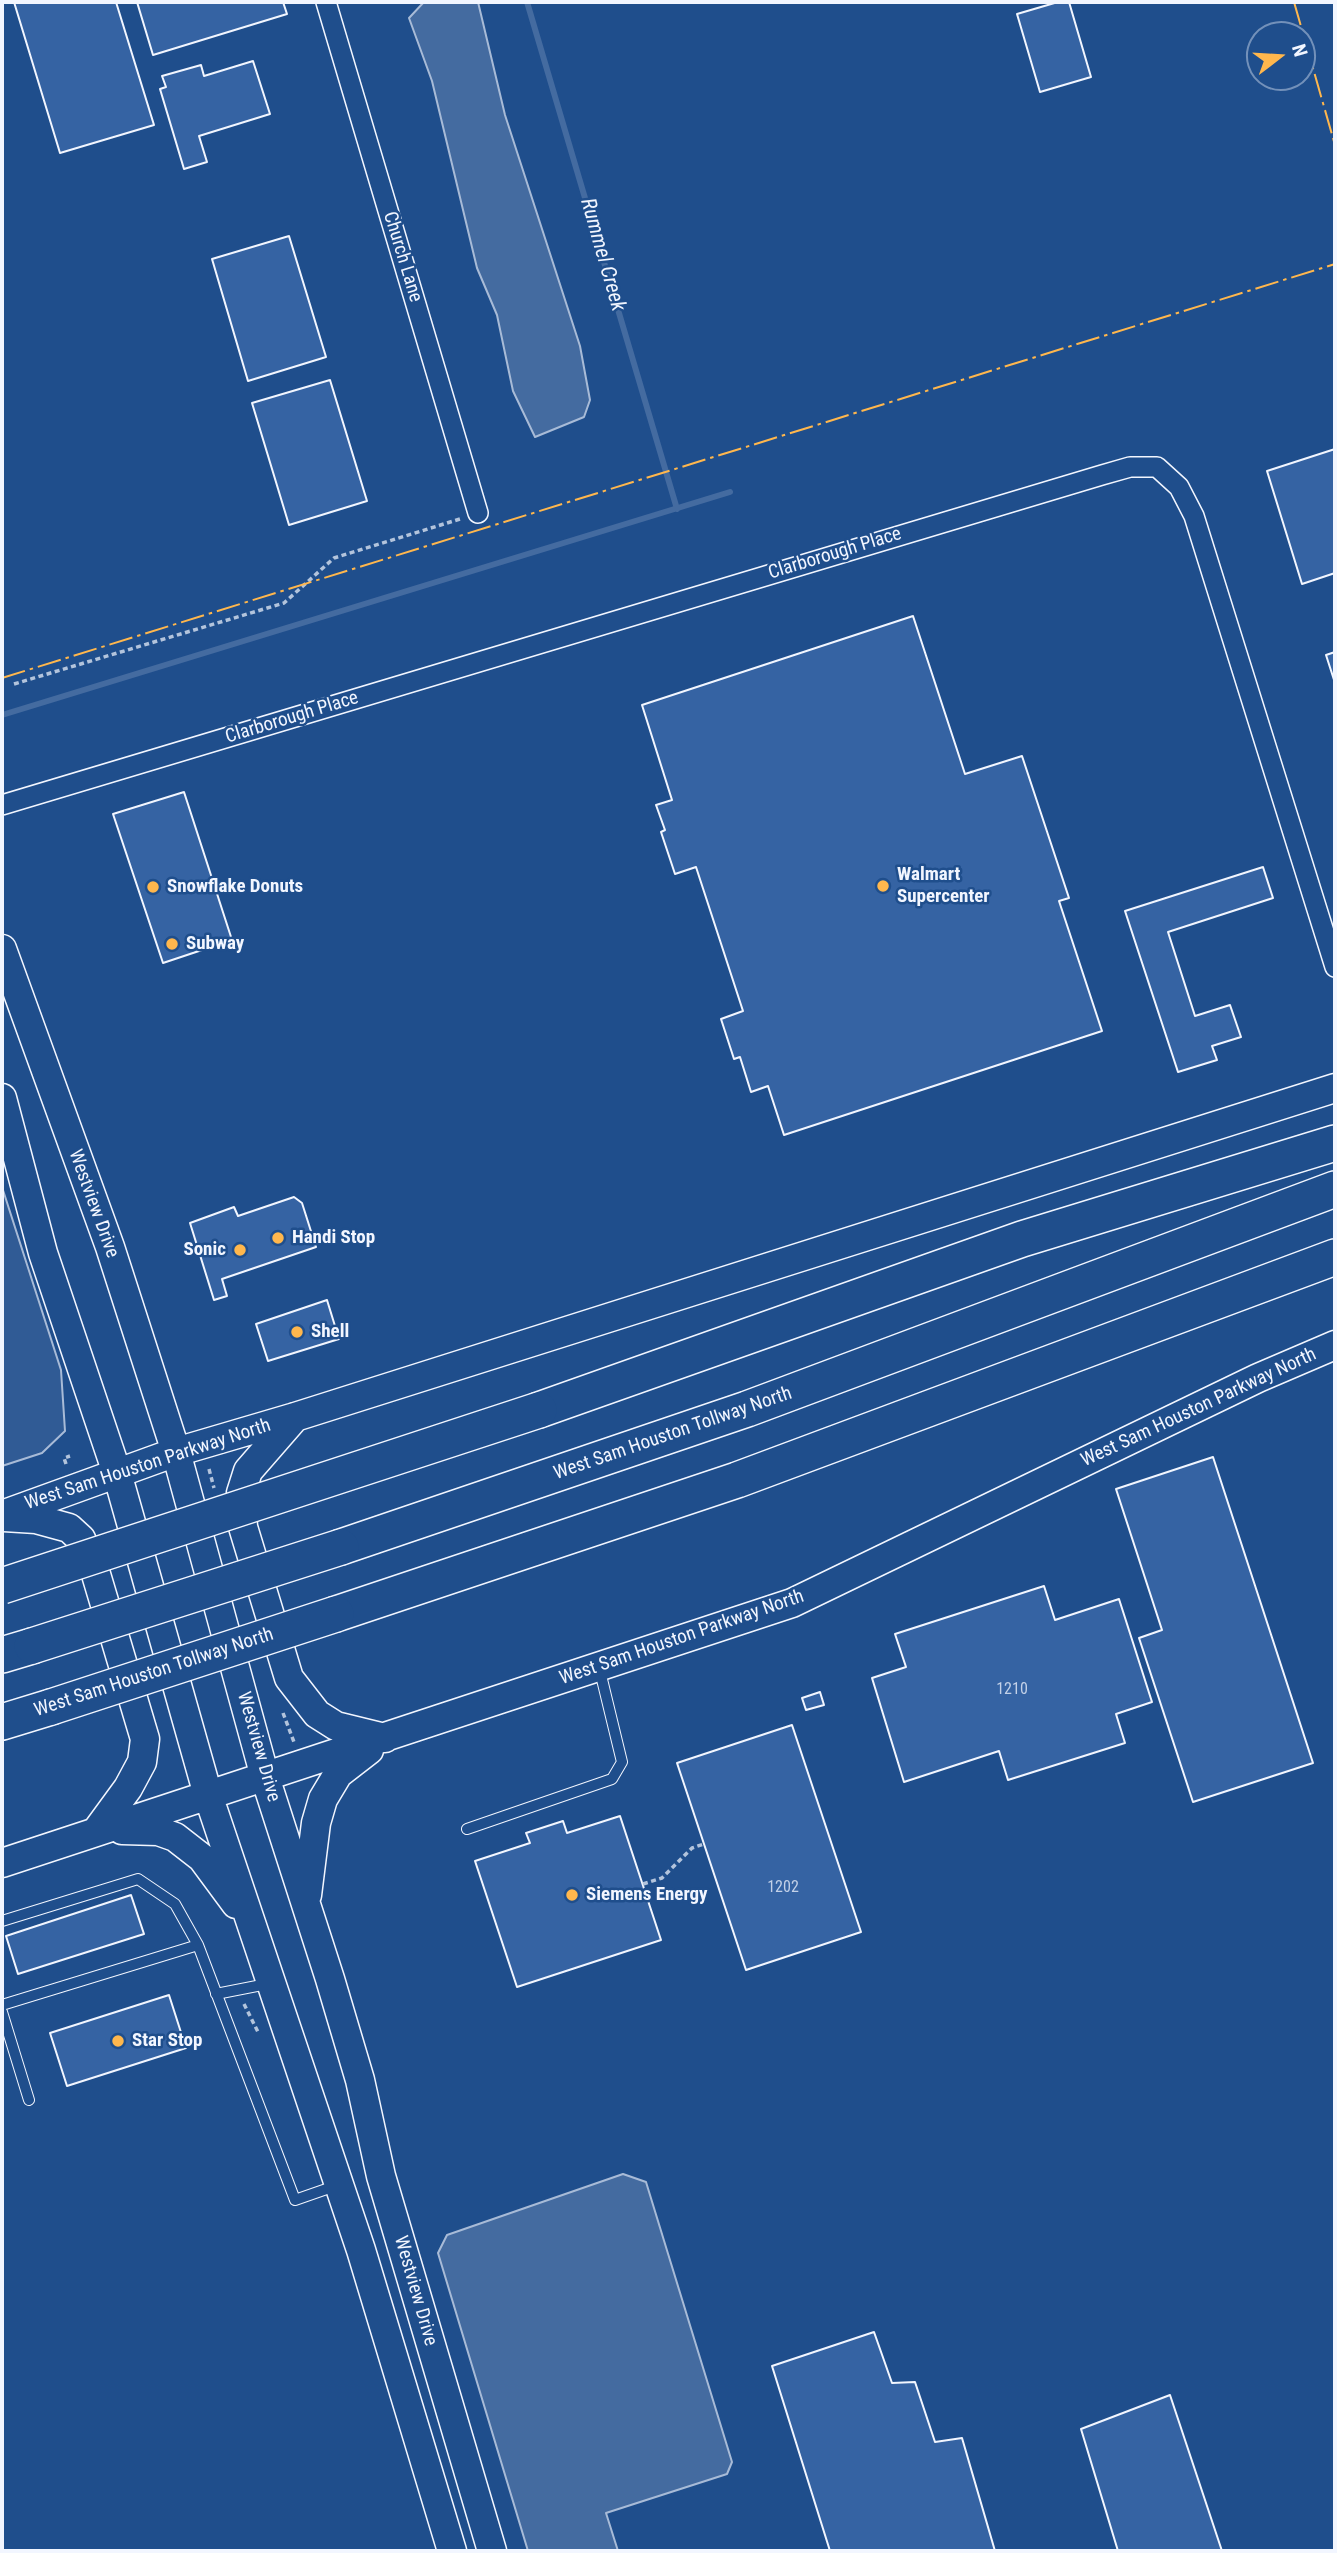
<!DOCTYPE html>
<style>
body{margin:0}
#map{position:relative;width:1337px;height:2553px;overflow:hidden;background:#1f4e8c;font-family:"Roboto Condensed",sans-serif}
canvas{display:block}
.frame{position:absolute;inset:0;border:4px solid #f2f6ff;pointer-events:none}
.north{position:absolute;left:1246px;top:21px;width:70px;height:70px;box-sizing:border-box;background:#1f4e8c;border:2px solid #7391ba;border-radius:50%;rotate:73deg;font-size:19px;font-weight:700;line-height:28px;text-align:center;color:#f2f6ff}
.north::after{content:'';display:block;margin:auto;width:24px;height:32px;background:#ffb74d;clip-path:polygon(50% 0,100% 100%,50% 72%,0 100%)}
</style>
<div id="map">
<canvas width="1337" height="2553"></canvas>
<div class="frame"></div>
<div class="north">N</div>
</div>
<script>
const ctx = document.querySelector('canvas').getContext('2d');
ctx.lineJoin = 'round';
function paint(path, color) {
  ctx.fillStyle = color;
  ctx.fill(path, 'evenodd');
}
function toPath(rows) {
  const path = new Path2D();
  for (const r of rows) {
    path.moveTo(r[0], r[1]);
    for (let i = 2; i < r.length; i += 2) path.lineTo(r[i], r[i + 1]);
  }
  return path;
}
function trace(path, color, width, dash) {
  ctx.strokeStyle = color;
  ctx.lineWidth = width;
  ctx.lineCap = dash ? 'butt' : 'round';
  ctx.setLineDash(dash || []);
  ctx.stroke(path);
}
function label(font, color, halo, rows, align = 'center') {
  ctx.font = font + ' "Roboto Condensed",sans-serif';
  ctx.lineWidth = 5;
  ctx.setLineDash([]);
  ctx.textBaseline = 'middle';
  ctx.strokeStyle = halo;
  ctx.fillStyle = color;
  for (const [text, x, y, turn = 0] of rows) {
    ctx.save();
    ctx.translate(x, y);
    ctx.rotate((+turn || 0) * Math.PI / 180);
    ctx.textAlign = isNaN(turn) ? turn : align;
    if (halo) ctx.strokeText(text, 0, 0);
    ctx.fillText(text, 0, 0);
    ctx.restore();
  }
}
const built = toPath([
 [2,1187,61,1370,65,1431,42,1453,2,1466,2,1187]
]);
paint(built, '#305b95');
trace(built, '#a8bbd7', 2);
const water = toPath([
 [424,2,478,2,505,115,580,346,590,400,584,417,535,437,513,391,497,315,477,268,432,81,409,18,424,2],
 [623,2174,646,2182,732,2462,727,2474,606,2513,618,2551,528,2551,438,2253,447,2235,623,2174]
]);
paint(water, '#446ba0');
trace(water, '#a8bbd7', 2);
trace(toPath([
 [527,2,677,509],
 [2,715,730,492]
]), '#446ba0', 6);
const building = toPath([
 [14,2,116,2,154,125,60,153,14,2],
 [137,2,283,2,287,14,153,55,137,2],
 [1058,2,1069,2,1091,77,1040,92,1017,14,1058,2],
 [253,61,270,114,199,136,207,162,184,169,160,89,166,87,162,76,201,65,204,76,253,61],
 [289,236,326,357,248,381,212,259,289,236],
 [330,380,367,501,289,525,252,403,330,380],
 [1335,449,1335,573,1302,584,1267,471,1335,449],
 [913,616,965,774,1022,756,1069,898,1059,901,1102,1031,784,1135,768,1086,751,1092,740,1057,734,1059,721,1019,743,1011,696,867,675,874,661,832,665,830,656,805,672,800,642,705,913,616],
 [1335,652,1335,683,1326,655,1335,652],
 [184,792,232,940,163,963,113,814,184,792],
 [1263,867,1273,898,1168,932,1195,1016,1230,1005,1241,1037,1212,1046,1217,1060,1178,1072,1125,911,1263,867],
 [294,1197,302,1203,316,1247,222,1279,227,1296,214,1300,190,1223,234,1207,238,1216,294,1197],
 [327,1300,339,1339,268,1361,256,1324,327,1300],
 [1213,1457,1313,1763,1193,1802,1139,1638,1162,1630,1116,1489,1213,1457],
 [1044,1586,1055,1620,1119,1599,1152,1702,1116,1714,1125,1743,1008,1780,999,1751,904,1782,872,1678,906,1667,895,1634,1044,1586],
 [820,1692,824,1705,806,1710,802,1698,820,1692],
 [792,1725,861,1932,746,1970,677,1763,792,1725],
 [620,1816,661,1940,517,1987,475,1861,530,1843,526,1833,563,1821,567,1833,620,1816],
 [131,1895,144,1934,18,1974,6,1936,131,1895],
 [169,1995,186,2048,67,2086,50,2033,169,1995],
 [874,2332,892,2383,915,2382,935,2442,962,2438,995,2551,830,2551,772,2366,874,2332],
 [1170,2395,1222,2551,1118,2551,1081,2429,1170,2395]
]);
paint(building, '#3563a3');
trace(building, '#f2f6ff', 2);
const lane = toPath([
 [467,1829,612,1779,622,1762,599,1667],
 [2,1921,138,1879,175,1904,198,1945,295,2200,338,2185],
 [216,1994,267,1984],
 [2,2005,198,1945],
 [2,2012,29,2100]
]);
const street = toPath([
 [326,2,478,513],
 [2,805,1102,475,1130,467,1157,467,1179,487,1194,516,1335,967]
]);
const secondary = toPath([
 [2,949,110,1247,176,1452,265,1777,330,1979,360,2080,381,2176,492,2551],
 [2,1098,43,1253,117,1473,208,1795,361,2250,452,2551],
 [295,1417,248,1471,241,1493,243,1527,289,1678,317,1714,336,1726,385,1738],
 [2,1515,176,1452,295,1417,1335,1088],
 [4,1517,36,1519,69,1528,81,1539,95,1571,145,1739,142,1762,128,1788,98,1829],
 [122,1830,158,1831,175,1837,202,1858,236,1904],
 [2,1863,792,1603,1258,1378,1335,1345],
 [307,1895,316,1823,323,1799,338,1774,369,1750]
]);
const highway = toPath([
 [539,1410,1022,1239,1335,1143],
 [341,1547,747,1409,1335,1189],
 [336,1614,737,1480,1335,1257],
 [2,1655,32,1646],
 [2,1722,51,1707]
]);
trace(lane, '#f2f6ff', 12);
trace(street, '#f2f6ff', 22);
trace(secondary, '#f2f6ff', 31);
trace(highway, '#f2f6ff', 38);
trace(toPath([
 [14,684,284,603,334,558,460,519],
 [66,1464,64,1458,70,1456],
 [209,1469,214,1488],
 [283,1713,294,1742],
 [643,1884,662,1878,692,1848,704,1844],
 [244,2004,259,2034]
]), '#b3c4dc', 3.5, [5, 3.5]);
trace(lane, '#1f4e8c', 10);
trace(street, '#1f4e8c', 19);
trace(secondary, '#1f4e8c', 28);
trace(highway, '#1f4e8c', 35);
const highwayBridge = toPath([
 [2,1586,539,1410],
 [32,1646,341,1547],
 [51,1707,336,1614]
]);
trace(highwayBridge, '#f2f6ff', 38, []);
trace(highwayBridge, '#1f4e8c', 35);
trace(toPath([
 [1294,2,1335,145],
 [2,678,1335,264]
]), '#ffb74d', 2, [24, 5, 3.5, 5]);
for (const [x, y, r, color] of [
 [883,886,7,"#ffb74d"],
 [153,887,7,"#ffb74d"],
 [172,944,7,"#ffb74d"],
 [278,1238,7,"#ffb74d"],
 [240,1250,7,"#ffb74d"],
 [297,1332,7,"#ffb74d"],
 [572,1895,7,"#ffb74d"],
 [118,2041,7,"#ffb74d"]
]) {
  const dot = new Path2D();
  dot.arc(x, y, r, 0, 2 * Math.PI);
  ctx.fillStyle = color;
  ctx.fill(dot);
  trace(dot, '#1f4e8c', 2.5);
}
label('16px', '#c3d1e8', null, [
 ["1210",1012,1690],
 ["1202",783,1888]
]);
label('19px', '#f2f6ff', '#1f4e8c', [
 ["Church Lane",402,257,73],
 ["Clarborough Place",835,554,-17],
 ["Clarborough Place",292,718,-17],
 ["Westview Drive",93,1204,70],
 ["West Sam Houston Parkway North",1199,1408,-25],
 ["West Sam Houston Tollway North",673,1434,-19],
 ["West Sam Houston Parkway North",148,1465,-18],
 ["West Sam Houston Parkway North",682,1638,-19],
 ["West Sam Houston Tollway North",154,1673,-18],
 ["Westview Drive",258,1747,74],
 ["Westview Drive",415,2291,74]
]);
label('bold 19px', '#f2f6ff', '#1f4e8c', [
 ["Walmart",897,875],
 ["Supercenter",897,897],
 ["Snowflake Donuts",167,887],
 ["Subway",186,944],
 ["Handi Stop",292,1238],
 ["Sonic",226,1250,"right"],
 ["Shell",311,1332],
 ["Siemens Energy",586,1895],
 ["Star Stop",132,2041]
], 'left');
label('italic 21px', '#f2f6ff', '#1f4e8c', [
 ["Rummel Creek",602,255,74]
]);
</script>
